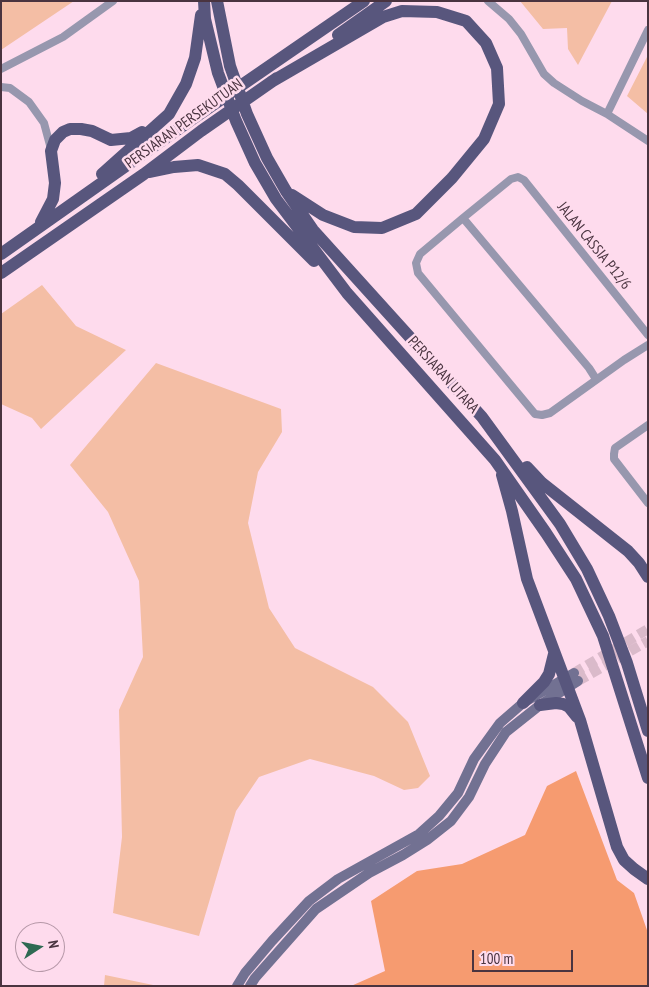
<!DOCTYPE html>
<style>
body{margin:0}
#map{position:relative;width:649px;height:987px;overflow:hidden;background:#fedbed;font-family:"PT Sans Narrow",sans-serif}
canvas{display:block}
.frame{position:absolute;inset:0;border:2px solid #4a3440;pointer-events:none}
.north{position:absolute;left:15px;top:922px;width:50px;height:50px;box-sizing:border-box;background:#fedbed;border:1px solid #b698a8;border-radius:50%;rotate:79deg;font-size:14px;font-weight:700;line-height:20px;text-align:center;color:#4a3440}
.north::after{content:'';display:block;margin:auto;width:18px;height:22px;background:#2f6a53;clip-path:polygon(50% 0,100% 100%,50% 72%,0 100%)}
.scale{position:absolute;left:472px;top:950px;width:101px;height:22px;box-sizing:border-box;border:2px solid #4a3440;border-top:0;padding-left:6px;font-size:15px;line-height:18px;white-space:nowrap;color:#4a3440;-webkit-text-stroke:4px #fedbed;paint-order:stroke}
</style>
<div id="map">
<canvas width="649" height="987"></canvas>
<div class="frame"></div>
<div class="north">N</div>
<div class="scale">100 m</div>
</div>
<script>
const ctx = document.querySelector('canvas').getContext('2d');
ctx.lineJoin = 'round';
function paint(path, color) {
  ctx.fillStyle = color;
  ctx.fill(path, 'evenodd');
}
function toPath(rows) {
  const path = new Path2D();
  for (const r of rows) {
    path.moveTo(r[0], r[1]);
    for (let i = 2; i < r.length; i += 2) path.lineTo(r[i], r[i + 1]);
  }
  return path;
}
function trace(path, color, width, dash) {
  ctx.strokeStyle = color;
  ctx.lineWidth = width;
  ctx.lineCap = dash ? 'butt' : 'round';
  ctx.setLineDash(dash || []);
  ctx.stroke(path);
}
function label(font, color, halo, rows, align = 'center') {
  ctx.font = font + ' "PT Sans Narrow",sans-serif';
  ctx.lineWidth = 5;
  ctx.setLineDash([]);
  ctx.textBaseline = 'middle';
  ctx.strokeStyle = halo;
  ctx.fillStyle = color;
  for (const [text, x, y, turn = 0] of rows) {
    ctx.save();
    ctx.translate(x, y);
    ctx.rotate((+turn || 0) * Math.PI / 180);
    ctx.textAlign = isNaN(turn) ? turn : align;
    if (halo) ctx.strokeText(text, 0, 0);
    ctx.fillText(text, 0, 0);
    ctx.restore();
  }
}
paint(toPath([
 [1,1,74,1,1,50],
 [520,1,612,1,578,65,568,49,567,28,543,29],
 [648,55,648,114,627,96],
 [42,285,76,326,126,350,41,429,32,418,1,404,1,314],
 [156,363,281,409,282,432,258,472,248,523,269,608,295,648,373,687,408,722,430,776,418,788,404,790,374,776,310,759,259,777,236,811,199,936,113,913,122,837,119,710,143,657,139,581,108,512,70,465],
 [105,975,158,986,104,986]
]), '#f4bea5');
paint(toPath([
 [576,771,617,880,634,893,648,933,648,986,351,986,385,971,371,901,417,871,462,864,525,835,547,786]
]), '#f69b70');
trace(toPath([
 [574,673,648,629],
 [578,681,648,641]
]), '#dabaca', 10, [10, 5]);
trace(toPath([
 [488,1,509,19,521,34,544,74,554,83,582,101,607,114,648,30],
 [1,69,63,37,113,1],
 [1,87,10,88,29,102,44,123,51,149],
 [607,114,648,141],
 [463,218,589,368,596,379],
 [648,335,524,180,518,177,511,179,463,218,420,254,416,263,418,273,535,414,542,415,550,413,624,360,648,345],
 [648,425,615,448,614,454,614,459,648,503]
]), '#9797ae', 8);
trace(toPath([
 [237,986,245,973,272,941,309,901,338,879,419,834,439,816,458,793,474,759,500,723,523,703,574,673],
 [250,986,255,978,316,909,369,873,403,855,427,840,451,821,469,797,485,764,506,732,540,705,578,681]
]), '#727192', 10);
trace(toPath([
 [204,1,205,19,218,73,236,121,255,163,276,199,347,293,495,460,546,533,576,579,603,636,648,778],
 [217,1,230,66,247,114,267,158,286,191,313,230,482,417,560,524,587,569,609,616,627,663,648,731],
 [338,35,386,1],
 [271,82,383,17,402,11,437,12,466,21,486,43,497,68,499,104,484,139,452,178,416,214,382,228,354,227,323,215,292,195],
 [150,172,174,167,198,165,225,174,238,185,314,261],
 [102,174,169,114,186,84,195,58,201,15],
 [41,222,53,199,55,183,51,151,55,140,63,132,70,129,81,129,92,131,111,140,131,138,142,132],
 [1,254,191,120,364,1],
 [1,273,144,174,201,131,277,78],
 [527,467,542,483,628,551,639,563,648,577],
 [502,475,512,511,527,579,580,720,617,847,624,860,634,869,648,879],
 [523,703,544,682,549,674,554,654],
 [540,705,556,703,563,704,569,707,577,717]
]), '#58567d', 12);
label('15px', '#4a3440', '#fedbed', [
 ["PERSIARAN PERSEKUTUAN",184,124,-36],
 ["JALAN CASSIA P12/6",594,246,51],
 ["PERSIARAN UTARA",443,375,48]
]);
</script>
